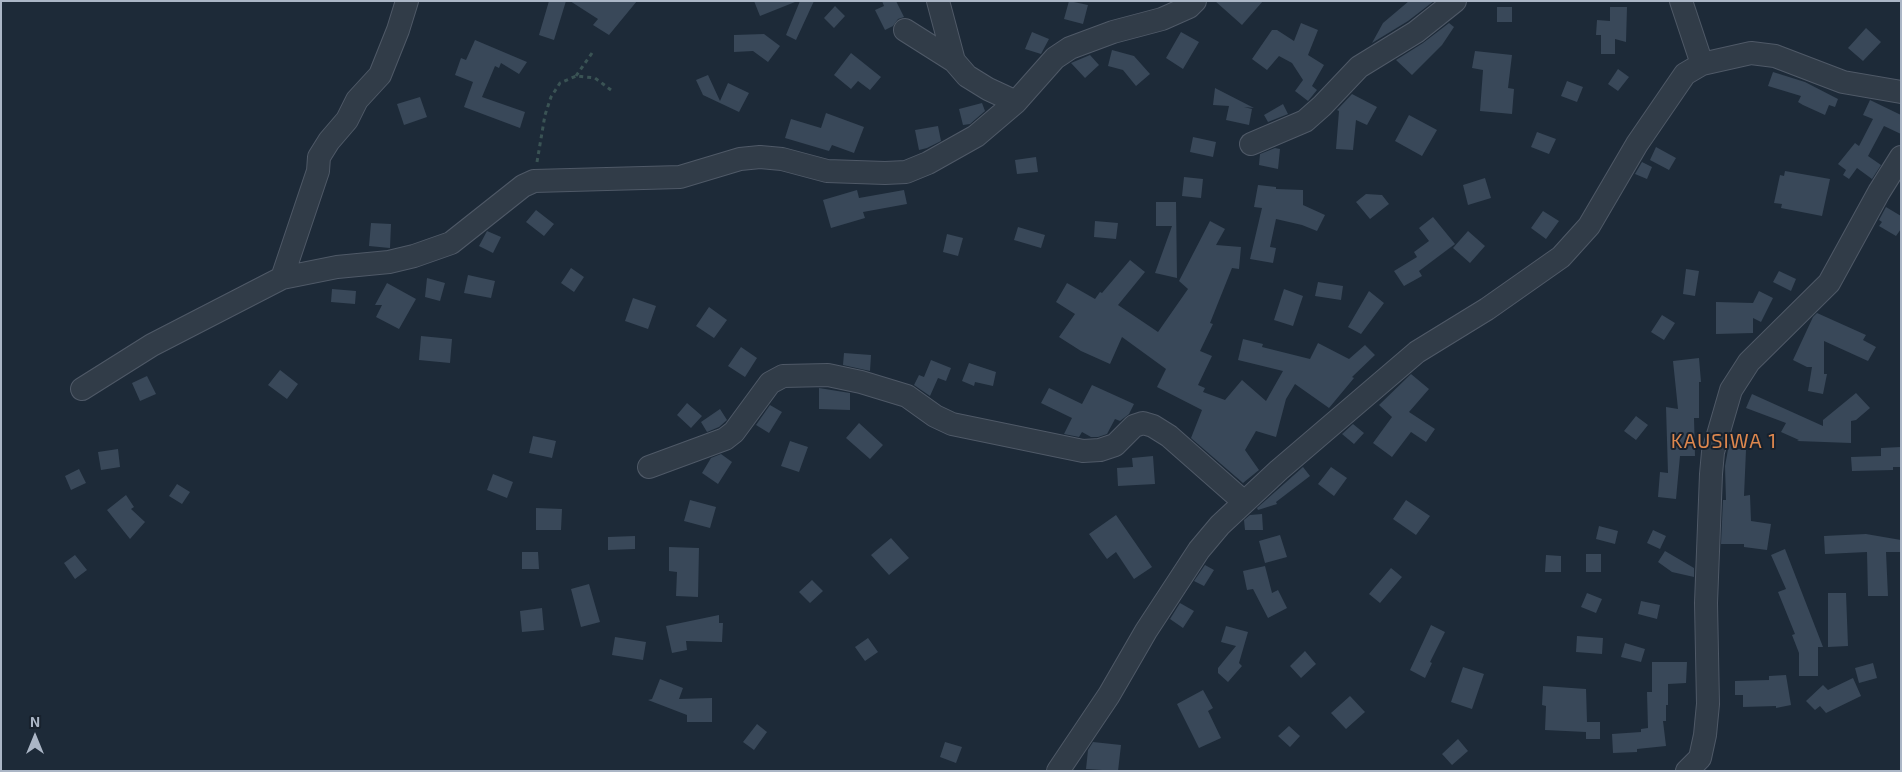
<!DOCTYPE html>
<style>
body{margin:0}
#map{position:relative;width:1902px;height:772px;overflow:hidden;background:#1d2a38;font-family:"Exo 2",sans-serif}
canvas{display:block}
.frame{position:absolute;inset:0;border:2px solid #abb6c6;pointer-events:none}
.north{position:absolute;left:10px;top:712px;width:50px;height:50px;-webkit-text-stroke:4px #17212d;paint-order:stroke;rotate:0deg;font-size:14px;font-weight:700;line-height:20px;text-align:center;color:#abb6c6}
.north::after{content:'';display:block;margin:auto;width:18px;height:22px;background:#abb6c6;clip-path:polygon(50% 0,100% 100%,50% 72%,0 100%)}
</style>
<div id="map">
<canvas width="1902" height="772"></canvas>
<div class="frame"></div>
<div class="north">N</div>
</div>
<script>
const ctx = document.querySelector('canvas').getContext('2d');
ctx.lineJoin = 'round';
function paint(path, color) {
  ctx.fillStyle = color;
  ctx.fill(path, 'evenodd');
}
function toPath(rows) {
  const path = new Path2D();
  for (const r of rows) {
    path.moveTo(r[0], r[1]);
    for (let i = 2; i < r.length; i += 2) path.lineTo(r[i], r[i + 1]);
  }
  return path;
}
function trace(path, color, width, dash) {
  ctx.strokeStyle = color;
  ctx.lineWidth = width;
  ctx.lineCap = dash ? 'butt' : 'round';
  ctx.setLineDash(dash || []);
  ctx.stroke(path);
}
function label(font, color, halo, rows, align = 'center') {
  ctx.font = font + ' "Exo 2",sans-serif';
  ctx.lineWidth = 4;
  ctx.setLineDash([]);
  ctx.textBaseline = 'middle';
  ctx.strokeStyle = halo;
  ctx.fillStyle = color;
  for (const [text, x, y, turn = 0] of rows) {
    ctx.save();
    ctx.translate(x, y);
    ctx.rotate((+turn || 0) * Math.PI / 180);
    ctx.textAlign = isNaN(turn) ? turn : align;
    if (halo) ctx.strokeText(text, 0, 0);
    ctx.fillText(text, 0, 0);
    ctx.restore();
  }
}
paint(toPath([
 [549,1,566,1,554,40,539,35],
 [570,1,637,1,609,35,593,25,598,19],
 [754,1,795,1,795,2,760,16],
 [800,1,814,1,796,40,786,35],
 [882,1,896,1,904,17,898,19,893,26,885,30,875,10,884,6],
 [1069,1,1088,5,1083,24,1064,19],
 [1215,1,1263,1,1242,25],
 [1409,1,1434,1,1408,21,1372,43,1383,23],
 [835,6,845,16,834,28,824,18],
 [1497,7,1512,7,1512,22,1497,22],
 [1610,7,1627,7,1626,42,1615,39,1615,54,1601,54,1601,35,1596,35,1597,20,1610,21],
 [1301,23,1318,30,1308,55,1324,65,1312,86,1317,90,1308,101,1295,91,1303,80,1292,63,1279,56,1267,70,1252,59,1272,30,1277,30,1294,41],
 [1449,23,1454,27,1442,45,1412,75,1396,60,1423,43],
 [1866,28,1881,42,1863,61,1848,48],
 [1032,32,1049,39,1041,54,1025,49],
 [1181,32,1199,42,1183,69,1166,58],
 [764,34,780,46,768,62,753,51,734,52,734,35],
 [475,40,527,62,519,74,501,63,499,68,495,66,482,97,525,112,520,128,464,107,473,82,455,75,461,58,466,60],
 [1112,50,1134,56,1150,74,1136,86,1123,70,1108,66],
 [1475,51,1512,55,1508,88,1514,89,1512,114,1480,111,1483,70,1472,68],
 [851,53,881,77,870,90,858,81,851,89,834,75],
 [1090,55,1099,65,1085,78,1071,63],
 [1618,69,1629,77,1618,91,1608,84],
 [1773,72,1805,82,1838,99,1835,107,1829,105,1825,115,1803,105,1798,102,1801,96,1768,86],
 [708,75,720,101,728,83,749,93,739,112,703,95,696,80],
 [1567,81,1583,87,1577,102,1561,96],
 [1215,88,1254,108,1244,107,1252,109,1249,125,1226,120,1229,106,1213,105],
 [1352,94,1377,107,1367,125,1356,120,1353,150,1336,149,1339,111,1337,110],
 [420,97,427,117,404,125,397,104],
 [1870,100,1901,115,1901,134,1884,126,1868,156,1881,165,1872,179,1857,168,1849,179,1843,175,1846,170,1838,164,1855,143,1859,146,1873,119,1863,115],
 [982,103,985,111,970,124,963,125,959,109],
 [1283,104,1288,114,1268,122,1264,115],
 [826,113,864,127,854,153,832,145,829,151,785,138,791,119,821,128],
 [1409,115,1437,130,1422,156,1395,141],
 [938,126,941,141,927,148,919,150,915,130],
 [1537,132,1556,139,1549,154,1531,147],
 [1193,137,1216,142,1213,157,1190,152],
 [1656,147,1676,158,1669,170,1650,160],
 [1275,148,1280,149,1278,169,1259,165,1260,154],
 [1036,157,1038,172,1017,174,1015,160],
 [1642,162,1652,167,1647,179,1635,174],
 [1785,171,1830,179,1822,216,1781,208,1782,204,1774,203,1780,175,1784,176],
 [1184,177,1203,179,1201,198,1182,196],
 [1485,178,1491,198,1468,205,1463,185],
 [1258,185,1276,187,1276,189,1303,190,1303,205,1325,215,1317,231,1302,225,1276,219,1270,247,1276,248,1273,263,1250,259,1262,208,1254,207],
 [857,190,859,198,904,190,907,204,863,212,865,218,831,228,823,200],
 [1366,194,1382,195,1389,204,1370,219,1356,202],
 [1156,202,1176,202,1177,278,1155,273,1172,226,1156,226],
 [1886,207,1901,216,1901,229,1896,236,1879,226,1882,222,1879,220],
 [536,210,554,224,544,236,526,222],
 [1543,211,1559,221,1546,239,1531,228],
 [1433,217,1455,244,1419,271,1422,276,1404,286,1394,271,1417,257,1414,252,1429,241,1419,228],
 [1095,221,1118,223,1116,239,1094,237],
 [1210,221,1225,229,1216,245,1241,247,1239,269,1232,268,1210,323,1213,324,1200,351,1212,356,1198,385,1205,388,1203,392,1225,400,1242,380,1266,401,1283,371,1238,360,1243,339,1263,344,1262,347,1310,359,1318,343,1349,359,1365,345,1375,355,1352,377,1354,378,1329,408,1295,384,1286,399,1276,437,1256,431,1245,450,1259,470,1243,483,1191,438,1202,410,1157,387,1166,369,1122,337,1110,364,1081,351,1059,337,1075,314,1056,302,1067,283,1095,299,1100,292,1102,293,1130,260,1145,272,1118,305,1158,332,1188,289,1179,281],
 [371,223,391,224,390,248,369,246],
 [1018,227,1045,235,1041,248,1014,240],
 [487,231,501,237,493,253,479,246],
 [1468,231,1485,246,1470,263,1453,248],
 [947,234,963,238,958,256,943,252],
 [571,268,584,277,574,292,561,283],
 [1686,269,1699,271,1695,296,1683,294],
 [1779,271,1796,279,1791,291,1773,282],
 [468,275,495,281,491,298,464,293],
 [427,278,445,283,440,301,425,297],
 [1318,282,1343,286,1341,300,1315,296],
 [387,283,416,299,399,329,376,317,382,305,375,305],
 [332,289,356,291,355,304,331,302],
 [1284,289,1303,296,1293,326,1274,320],
 [1369,291,1384,303,1361,334,1348,327],
 [1759,291,1773,298,1761,322,1753,318,1753,333,1716,334,1716,302,1753,303],
 [633,298,656,306,648,329,625,321],
 [709,307,727,320,714,338,696,326],
 [1817,313,1866,335,1863,340,1876,347,1868,361,1824,341,1824,374,1827,374,1823,394,1808,391,1812,367,1807,367,1793,360,1813,317],
 [1662,315,1675,323,1664,340,1651,332],
 [421,336,452,339,450,363,419,360],
 [741,347,757,358,745,377,728,366],
 [844,353,871,355,870,371,843,365],
 [1699,358,1701,382,1699,382,1699,418,1694,418,1695,456,1680,456,1676,499,1658,497,1660,472,1668,473,1666,407,1678,409,1673,361],
 [931,360,951,368,946,381,938,378,930,396,914,385,919,375,924,377],
 [969,363,996,372,993,386,975,382,974,386,962,381],
 [280,370,298,384,287,399,268,385],
 [1411,374,1429,389,1409,412,1435,429,1426,442,1411,432,1392,457,1373,443,1392,417,1379,405],
 [147,376,156,394,140,401,132,383],
 [1092,385,1134,404,1129,414,1120,421,1115,419,1107,434,1098,437,1091,437,1082,432,1079,437,1064,434,1072,418,1041,403,1049,388,1082,404],
 [819,388,850,393,850,410,819,409],
 [1856,393,1870,408,1856,420,1851,421,1851,443,1797,441,1799,440,1781,432,1786,423,1746,408,1752,394,1823,426,1823,420],
 [687,403,702,416,691,428,677,415],
 [770,405,782,412,769,433,756,425],
 [720,409,727,420,719,427,707,432,701,422],
 [1636,416,1648,425,1636,440,1624,431],
 [859,423,883,445,870,459,846,438],
 [1353,424,1364,433,1354,444,1342,434],
 [533,436,556,441,552,458,529,453],
 [790,441,808,447,799,472,781,466],
 [1729,444,1739,445,1738,449,1746,450,1744,496,1750,495,1751,521,1771,524,1767,550,1744,547,1744,544,1721,544,1723,500,1726,500,1725,466],
 [1901,447,1901,467,1893,467,1893,470,1852,471,1851,457,1881,456,1881,448],
 [118,449,120,467,101,470,98,452],
 [721,454,732,462,718,484,702,473,711,458],
 [1153,456,1155,484,1118,486,1117,468,1133,467,1132,458],
 [1303,467,1310,476,1276,502,1277,504,1258,510,1257,508],
 [1331,467,1347,478,1334,496,1318,484],
 [79,469,86,483,71,490,65,476],
 [493,474,513,482,507,498,487,490],
 [177,484,190,492,182,504,169,496],
 [126,495,134,507,131,509,145,522,130,539,107,510],
 [690,500,716,507,710,528,684,521],
 [1406,500,1430,516,1416,535,1393,519],
 [536,508,562,509,561,530,536,530],
 [1262,514,1263,530,1245,530,1244,520,1250,515],
 [1116,515,1152,567,1134,579,1116,552,1107,559,1089,534],
 [1599,526,1618,531,1615,544,1596,539],
 [1653,530,1666,536,1660,549,1647,543],
 [1866,534,1901,540,1901,552,1886,552,1888,596,1868,596,1867,552,1825,554,1824,536],
 [1280,535,1287,557,1265,563,1259,541],
 [635,536,635,549,608,550,608,537],
 [891,538,909,558,889,575,871,555],
 [669,547,699,548,698,597,676,596,677,572,669,571],
 [1785,549,1823,647,1818,647,1818,676,1799,676,1799,653,1792,635,1795,634,1778,592,1786,589,1771,555],
 [1665,551,1694,568,1694,577,1672,572,1658,562],
 [522,552,538,552,539,569,522,569],
 [1586,554,1601,554,1601,572,1586,572],
 [75,555,87,570,75,579,64,563],
 [1546,555,1561,556,1561,572,1545,572],
 [1205,565,1214,570,1204,586,1194,581],
 [1265,566,1272,593,1278,590,1287,608,1268,618,1253,589,1247,590,1243,571],
 [1391,568,1402,577,1380,603,1369,594],
 [812,580,823,591,810,603,799,592],
 [589,584,600,622,581,627,571,589],
 [1587,593,1602,599,1596,613,1581,607],
 [1828,593,1846,593,1848,646,1828,647],
 [1641,601,1660,605,1657,619,1638,614],
 [1180,603,1194,611,1183,628,1170,619],
 [542,608,544,630,522,632,520,611],
 [719,615,719,623,723,623,722,642,686,641,687,650,672,653,666,626],
 [1431,625,1445,632,1430,662,1432,663,1425,678,1410,670],
 [1226,626,1248,632,1239,663,1242,666,1228,682,1218,673,1218,668,1236,646,1221,642],
 [1577,636,1603,638,1602,654,1576,652],
 [615,637,646,642,643,660,612,655],
 [868,638,878,652,865,661,855,647],
 [1625,643,1645,649,1641,662,1621,657],
 [1305,651,1316,664,1301,678,1290,666],
 [1652,662,1687,662,1686,683,1668,684,1668,705,1666,705,1666,721,1663,721,1666,746,1637,749,1637,752,1613,753,1612,734,1641,732,1641,729,1648,728,1647,692,1652,692],
 [1873,663,1877,678,1859,683,1855,668],
 [1463,667,1484,674,1472,709,1451,702],
 [1786,675,1791,705,1776,708,1776,706,1743,707,1743,695,1735,695,1735,681,1769,680,1769,676],
 [1853,678,1861,696,1826,713,1820,706,1815,710,1806,701,1823,685,1828,690],
 [660,679,683,688,679,699,712,698,712,722,687,722,687,715,648,700,652,699],
 [1543,686,1586,689,1587,722,1600,722,1600,739,1586,739,1586,732,1545,730,1546,706,1542,705],
 [1203,690,1213,708,1208,711,1221,738,1199,748,1177,704],
 [1350,696,1365,712,1346,729,1331,713],
 [757,724,767,732,754,750,743,742],
 [1289,726,1300,736,1290,747,1278,736],
 [1458,739,1468,751,1452,765,1442,754],
 [945,742,962,747,956,763,940,757],
 [1093,742,1121,745,1118,771,1086,769,1088,750]
]), '#394859');
const minor = toPath([
 [938,1,954,61],
 [1681,1,1702,64],
 [905,30,954,61,967,76,988,89,1016,102],
 [1251,144,1305,121,1322,106,1359,67,1416,32,1455,1],
 [282,278,318,171,319,157,329,141,347,120,357,100,380,75,398,30,407,1],
 [82,389,152,345,282,278,337,267,389,262,414,256,451,243,523,186,534,181,680,177,740,159,760,157,782,159,827,171,885,173,906,172,928,163,976,136,1016,102,1055,58,1070,48,1113,32,1162,19,1189,7,1195,1],
 [649,467,725,439,734,432,770,383,783,376,828,375,861,382,907,396,935,416,952,424,1083,451,1100,450,1115,445,1134,426,1143,423,1153,426,1169,436,1244,502],
 [1058,771,1109,695,1146,631,1199,550,1220,525,1279,470,1417,352,1487,309,1561,257,1589,226,1637,144,1685,74,1702,64,1751,53,1775,56,1843,82,1901,92],
 [1687,771,1700,758,1705,735,1708,704,1706,603,1711,474,1713,452,1731,390,1749,362,1829,283,1879,192,1901,157]
]);
trace(minor, '#4f5967', 24);
trace(toPath([
 [576,76,592,53],
 [537,162,545,115,551,97,560,83,576,76,595,78,611,90]
]), '#3a5354', 3, [4, 4]);
trace(minor, '#313c48', 22);
ctx.letterSpacing = '1px';
label('20px', '#dd874e', '#17212d', [
 ["KAUSIWA 1",1724,441]
]);
ctx.letterSpacing = '0px';
</script>
